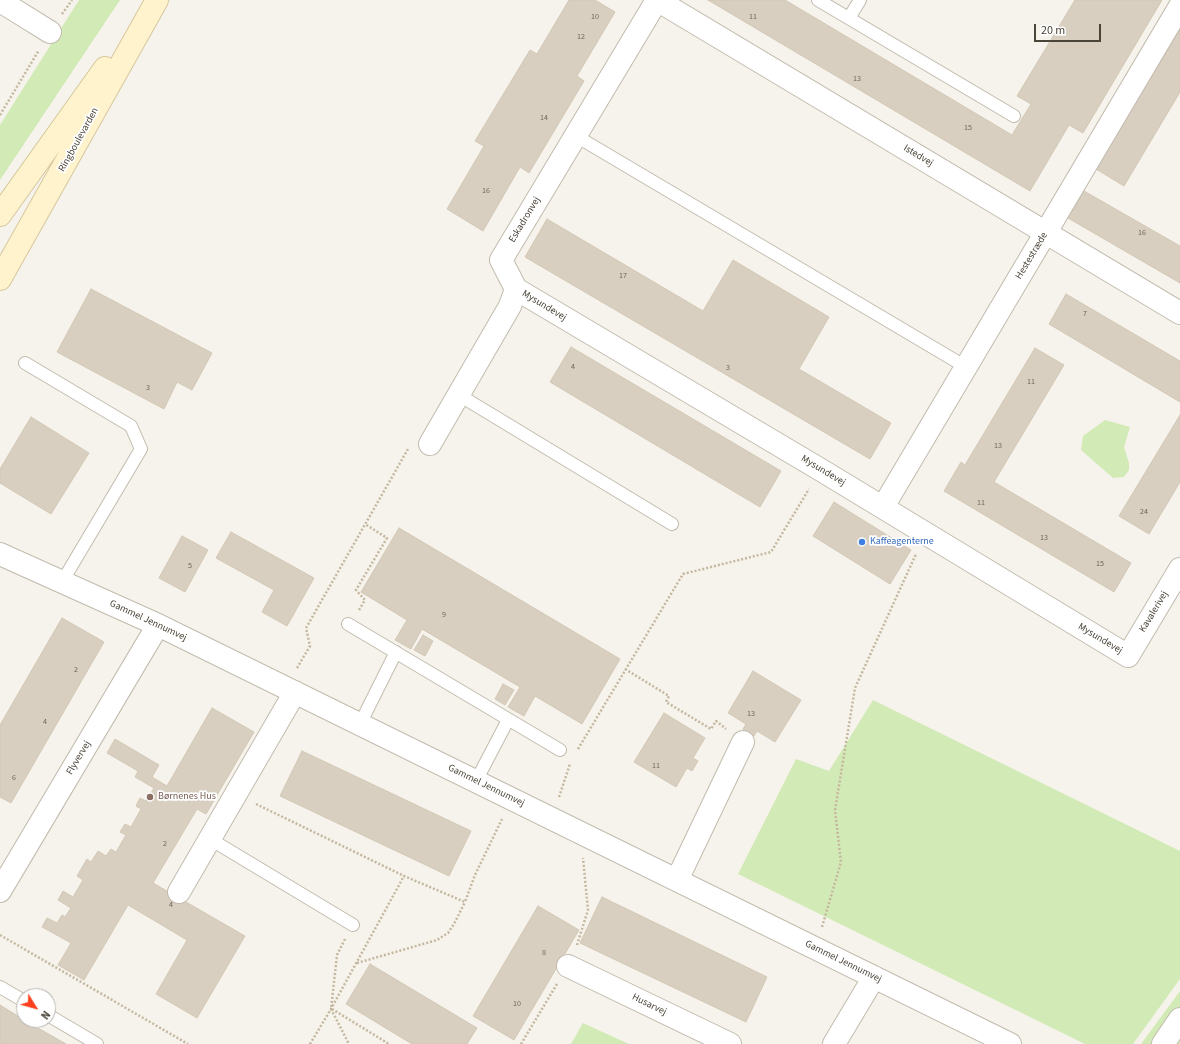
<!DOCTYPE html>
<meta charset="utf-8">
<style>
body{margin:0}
#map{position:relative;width:1180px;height:1044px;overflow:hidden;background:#f6f3ec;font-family:"Source Sans 3",sans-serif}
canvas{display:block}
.north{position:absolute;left:16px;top:988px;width:40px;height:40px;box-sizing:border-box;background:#fff;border:1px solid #b7b4b0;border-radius:50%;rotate:127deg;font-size:11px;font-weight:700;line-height:16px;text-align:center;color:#4b4439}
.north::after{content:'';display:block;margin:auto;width:14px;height:18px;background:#fc3f1d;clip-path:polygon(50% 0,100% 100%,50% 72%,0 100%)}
.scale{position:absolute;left:1034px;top:24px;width:67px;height:18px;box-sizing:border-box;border:2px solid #4b4439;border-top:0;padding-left:5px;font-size:12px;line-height:14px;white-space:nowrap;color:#4b4439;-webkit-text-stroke:3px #fff;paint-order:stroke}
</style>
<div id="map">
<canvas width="1180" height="1044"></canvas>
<div class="north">N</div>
<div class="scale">20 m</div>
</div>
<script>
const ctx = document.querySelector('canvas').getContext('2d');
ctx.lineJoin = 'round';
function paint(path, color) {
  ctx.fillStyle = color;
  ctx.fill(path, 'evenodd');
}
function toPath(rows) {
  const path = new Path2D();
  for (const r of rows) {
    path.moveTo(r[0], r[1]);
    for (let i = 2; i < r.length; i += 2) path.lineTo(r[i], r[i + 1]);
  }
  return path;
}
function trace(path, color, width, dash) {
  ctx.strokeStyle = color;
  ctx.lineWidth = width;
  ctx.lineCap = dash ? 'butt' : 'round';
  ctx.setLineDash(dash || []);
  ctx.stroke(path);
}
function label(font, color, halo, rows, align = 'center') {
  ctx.font = font + ' "Source Sans 3",sans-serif';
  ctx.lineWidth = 3.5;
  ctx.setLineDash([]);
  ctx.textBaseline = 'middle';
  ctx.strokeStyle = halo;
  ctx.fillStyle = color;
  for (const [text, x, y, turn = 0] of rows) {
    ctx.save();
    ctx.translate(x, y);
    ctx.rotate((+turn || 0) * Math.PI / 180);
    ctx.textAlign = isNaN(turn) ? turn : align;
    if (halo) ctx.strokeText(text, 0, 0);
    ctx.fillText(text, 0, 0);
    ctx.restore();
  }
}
paint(toPath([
 [79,0,120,0,0,180,0,125],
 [1105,420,1130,427,1124,447,1129,463,1129,470,1124,477,1113,478,1081,450,1083,436],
 [873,700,1180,851,1180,979,1133,1044,1085,1044,738,874,796,759,829,771],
 [1180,991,1180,1044,1141,1044],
 [583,1023,629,1044,571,1044]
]), '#d2eab5');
const building = toPath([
 [569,0,595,0,615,12,577,76,584,81,529,173,520,167,483,231,447,209,484,146,475,141,530,50,537,54,569,0],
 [708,0,785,0,1012,135,1031,104,1017,96,1075,0,1162,0,1083,133,1069,125,1030,191,708,0],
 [1180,29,1180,92,1124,186,1096,169,1180,29],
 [1084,191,1180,246,1180,283,1068,218,1084,191],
 [547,219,703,311,733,260,829,317,799,369,891,423,870,459,525,257,547,219],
 [91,289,212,353,192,390,177,382,164,409,57,352,91,289],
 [1066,294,1180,361,1180,402,1049,324,1066,294],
 [571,347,781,471,760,507,550,382,571,347],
 [1035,348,1064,365,994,482,1131,563,1114,592,944,491,961,462,965,465,1035,348],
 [1180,415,1180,482,1149,534,1119,516,1180,415],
 [31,417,89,453,51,514,0,483,0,469,31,417],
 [834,502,911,550,890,584,813,536,834,502],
 [399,528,620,659,582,724,535,696,524,716,508,707,520,687,422,629,411,649,395,640,407,620,361,592,399,528],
 [231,532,314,578,287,626,262,612,274,590,216,558,231,532],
 [182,536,208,550,185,592,159,578,182,536],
 [62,618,104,642,11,803,0,797,0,725,62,618],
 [423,635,433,641,425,656,414,650,423,635],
 [753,671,801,700,775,742,757,731,754,736,743,729,746,724,728,713,753,671],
 [503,684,514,690,505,705,495,699,503,684],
 [212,708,254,732,206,814,197,809,153,883,245,936,197,1018,156,994,187,940,128,905,84,980,58,965,71,943,42,927,47,918,57,923,62,915,65,917,71,908,58,900,63,891,73,897,83,880,77,876,87,859,91,862,98,851,106,856,111,849,116,852,126,835,120,832,125,824,131,827,141,809,136,806,140,798,146,801,154,788,135,777,138,771,107,753,115,739,159,765,152,777,167,786,212,708],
 [664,713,705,738,693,758,698,761,692,771,687,768,676,787,634,762,664,713],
 [302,751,471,831,449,876,280,796,302,751],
 [602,897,767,977,746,1022,580,943,602,897],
 [538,906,579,930,514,1040,473,1016,538,906],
 [370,964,477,1028,467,1044,412,1044,346,1004,370,964],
 [0,1005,24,1020,66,1044,0,1044,0,1005]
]);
paint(building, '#d8cfc1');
trace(building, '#d3c7b4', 1);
const lane = toPath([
 [818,0,1014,116],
 [849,18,860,0],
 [576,136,966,367],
 [25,363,131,426,141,449,62,582],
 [459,395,672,524],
 [348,624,560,750],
 [360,724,396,652],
 [476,781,508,720],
 [210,839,353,925],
 [0,987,24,1001],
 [48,1015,97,1044]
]);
const street = toPath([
 [657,0,1180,313],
 [0,1,50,32],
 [516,289,821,470,1128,656,1180,569],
 [430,444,510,306,516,289,501,260,657,0],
 [883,507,1180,6],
 [0,554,158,625,1010,1044],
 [677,880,743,742],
 [0,891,158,625],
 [179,892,295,692],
 [568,966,730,1044],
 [834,1044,874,977],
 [1163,1044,1180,1019]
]);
const secondary = toPath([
 [0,215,105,68],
 [0,279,157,0]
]);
trace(lane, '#c2bbae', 14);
trace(street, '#c2bbae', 24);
trace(secondary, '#d6c79b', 24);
trace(toPath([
 [62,14,72,0],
 [0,115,39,50],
 [359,610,365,600,356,590,387,538,365,524],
 [297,668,310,646,306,628,408,449],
 [625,669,669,696,666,702,711,729,716,721,726,729],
 [578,749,683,574,771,552,809,489],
 [559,797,570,764],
 [256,804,404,876],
 [822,927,841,862,835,810,855,688,916,554],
 [0,935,188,1044],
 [345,939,337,955,331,1009,349,1044],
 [577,945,588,910,583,858],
 [357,963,437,940,448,933,454,924,465,902],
 [332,1009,389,1044],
 [310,1044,331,1009,404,876,465,902,475,875,502,819],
 [521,1044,557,984]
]), '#c4b79f', 2.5, [2, 2]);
trace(lane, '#fff', 12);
trace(street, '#fff', 22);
trace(secondary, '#fff3cd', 22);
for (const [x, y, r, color] of [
 [862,542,4,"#3f7fe0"],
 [150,797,4,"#8d6e63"]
]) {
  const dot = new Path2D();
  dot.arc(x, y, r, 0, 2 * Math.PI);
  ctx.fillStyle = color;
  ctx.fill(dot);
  trace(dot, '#fff', 1.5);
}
label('8px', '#6e675b', null, [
 ["10",595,17],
 ["11",753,17],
 ["12",581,37],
 ["13",857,79],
 ["14",544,118],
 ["15",968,128],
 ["16",486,191],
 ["16",1142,233],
 ["17",623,276],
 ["7",1085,314],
 ["4",573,367],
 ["3",728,368],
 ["11",1031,382],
 ["3",148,388],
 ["13",998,446],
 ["11",981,503],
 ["24",1144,512],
 ["13",1044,538],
 ["15",1100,564],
 ["5",190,566],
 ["9",444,615],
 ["2",76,670],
 ["13",751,714],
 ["4",45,722],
 ["11",656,766],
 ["6",14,778],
 ["2",165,844],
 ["4",171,905],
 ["8",544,953],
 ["10",517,1004]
]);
label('10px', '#4b4439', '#fff', [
 ["Ringboulevarden",79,140,-61],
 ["Istedvej",918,156,31],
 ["Eskadronvej",525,220,-59],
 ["Hestestræde",1032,256,-59],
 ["Mysundevej",544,306,31],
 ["Mysundevej",823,471,31],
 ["Kavalerivej",1154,612,-59],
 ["Gammel Jennumvej",148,621,25],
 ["Mysundevej",1100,639,31],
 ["Flyvervej",79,758,-59],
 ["Gammel Jennumvej",486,786,26],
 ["Gammel Jennumvej",843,962,26],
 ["Husarvej",649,1005,26]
]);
label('10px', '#366cbe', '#fff', [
 ["Kaffeagenterne",870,542]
], 'left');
label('10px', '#785e54', '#fff', [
 ["Børnenes Hus",158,797]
], 'left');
</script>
